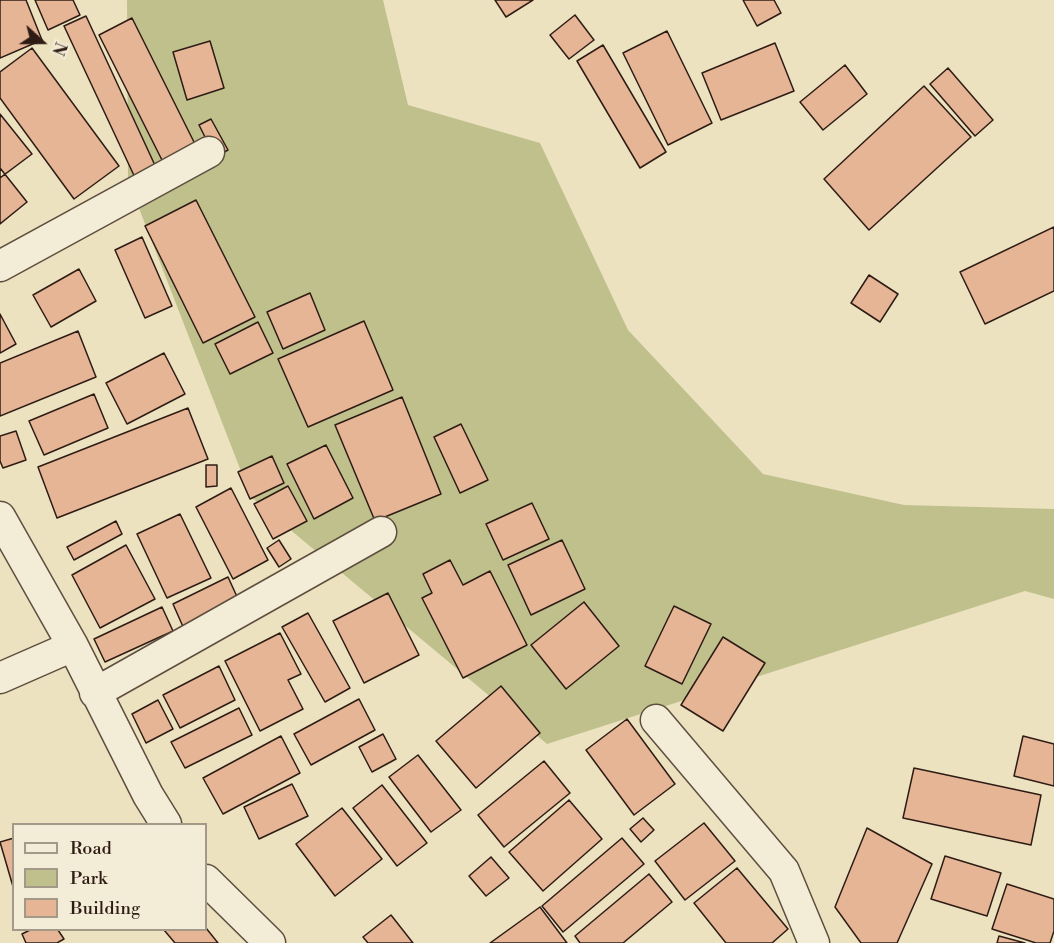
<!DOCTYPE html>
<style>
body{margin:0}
#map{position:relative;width:1054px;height:943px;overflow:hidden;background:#ece2c0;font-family:"Libre Bodoni",serif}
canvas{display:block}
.legend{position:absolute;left:12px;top:823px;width:195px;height:108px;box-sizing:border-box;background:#f3ecd6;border:2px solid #a49988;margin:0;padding:8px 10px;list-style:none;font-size:18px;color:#2e1c14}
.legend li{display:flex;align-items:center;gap:12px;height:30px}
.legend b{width:30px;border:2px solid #a49988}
.north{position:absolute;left:12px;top:12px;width:60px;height:60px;-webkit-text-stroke:4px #f3ecd6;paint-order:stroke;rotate:111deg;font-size:16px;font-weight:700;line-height:24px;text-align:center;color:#2e1c14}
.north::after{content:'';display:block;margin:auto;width:21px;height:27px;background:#2e1c14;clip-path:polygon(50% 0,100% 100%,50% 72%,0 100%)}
</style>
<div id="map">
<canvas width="1054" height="943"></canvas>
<ul class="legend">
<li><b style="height:8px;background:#f3ecd6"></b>Road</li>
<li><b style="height:16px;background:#c0c08d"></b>Park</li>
<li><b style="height:16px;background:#e5b596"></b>Building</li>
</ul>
<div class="north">N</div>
</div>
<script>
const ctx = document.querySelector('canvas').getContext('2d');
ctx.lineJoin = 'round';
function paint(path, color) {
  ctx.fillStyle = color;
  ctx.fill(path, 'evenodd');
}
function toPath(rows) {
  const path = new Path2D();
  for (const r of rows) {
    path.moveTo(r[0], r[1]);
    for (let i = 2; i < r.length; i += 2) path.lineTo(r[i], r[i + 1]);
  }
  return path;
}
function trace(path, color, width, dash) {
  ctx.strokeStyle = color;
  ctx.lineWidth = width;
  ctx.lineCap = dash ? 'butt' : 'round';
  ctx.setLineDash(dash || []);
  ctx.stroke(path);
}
paint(toPath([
 [127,0,383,0,408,105,540,143,628,330,763,474,904,505,1054,509,1054,599,1025,591,547,744,251,497,128,180]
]), '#c0c08d');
const building = toPath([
 [0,0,26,0,42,40,0,58,0,0],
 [35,0,73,0,80,15,48,30,35,0],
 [495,0,533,0,506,17,495,0],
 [743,0,774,0,781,13,757,26,743,0],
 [575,15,594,40,569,59,550,35,575,15],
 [86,16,159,174,138,184,64,26,86,16],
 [132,18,199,152,166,168,99,35,132,18],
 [667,31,712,123,668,145,623,53,667,31],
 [210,41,224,88,187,100,173,52,210,41],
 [775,43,794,91,721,120,702,73,775,43],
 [603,45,666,152,640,168,577,61,603,45],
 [32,48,119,166,74,199,0,98,0,72,32,48],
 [845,65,867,94,823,130,800,102,845,65],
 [948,68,993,120,975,136,930,84,948,68],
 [924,86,971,137,869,230,824,179,924,86],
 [0,114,32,154,0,178,0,114],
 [211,119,228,150,215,157,199,125,211,119],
 [0,168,27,202,0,224,0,168],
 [196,200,255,317,203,343,145,226,196,200],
 [1054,227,1054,291,985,324,960,272,1054,227],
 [142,237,172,306,145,318,115,250,142,237],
 [79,269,96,301,51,327,33,295,79,269],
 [869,275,898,294,880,322,851,303,869,275],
 [310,293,325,330,283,349,267,312,310,293],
 [0,314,16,344,0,353,0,314],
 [364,321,393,390,308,427,278,359,364,321],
 [258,322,273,353,230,374,215,344,258,322],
 [78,331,96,377,0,416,0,363,78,331],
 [164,353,185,394,127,424,106,383,164,353],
 [94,394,108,428,44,455,29,421,94,394],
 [402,397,441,494,375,521,335,425,402,397],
 [188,408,208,459,57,518,38,467,188,408],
 [461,424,488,480,460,493,434,437,461,424],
 [16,431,26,460,3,468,0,461,0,436,16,431],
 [326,445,353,498,314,519,287,464,326,445],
 [272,456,284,483,250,499,238,472,272,456],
 [206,465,217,465,217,486,206,487,206,465],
 [288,486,307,521,273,539,254,504,288,486],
 [231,488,268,560,233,579,196,507,231,488],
 [532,503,549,539,503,560,486,524,532,503],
 [180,514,211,578,167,598,137,534,180,514],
 [116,521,122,534,74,560,67,547,116,521],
 [279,540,291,559,279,567,267,548,279,540],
 [562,540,585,589,531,615,508,565,562,540],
 [126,545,155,599,100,628,72,575,126,545],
 [450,560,463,585,490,571,527,645,463,678,422,598,432,593,423,574,450,560],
 [228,577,239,601,184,629,173,604,228,577],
 [388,593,419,655,364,683,333,621,388,593],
 [584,602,619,646,566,689,531,645,584,602],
 [674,606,711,624,682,684,645,666,674,606],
 [162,607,173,631,105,662,94,639,162,607],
 [308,613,350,688,325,702,282,627,308,613],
 [280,633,301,674,288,680,303,709,260,731,225,661,280,633],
 [723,637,765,663,723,731,681,705,723,637],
 [219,666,235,700,180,728,163,695,219,666],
 [501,686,540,733,476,788,436,741,501,686],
 [359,699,375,730,311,765,294,734,359,699],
 [158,700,173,729,146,743,132,714,158,700],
 [239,708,252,735,185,768,171,742,239,708],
 [627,719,675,784,634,815,586,750,627,719],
 [383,734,396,759,372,772,359,747,383,734],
 [281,736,300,773,223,814,203,778,281,736],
 [1023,736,1054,744,1054,786,1014,776,1023,736],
 [418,755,461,810,431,832,389,777,418,755],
 [544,761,570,793,504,847,478,815,544,761],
 [914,768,1041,795,1031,845,903,818,914,768],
 [292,784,308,816,259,839,244,807,292,784],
 [382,785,427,843,397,866,353,808,382,785],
 [569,800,602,839,543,891,509,852,569,800],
 [342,808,382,859,335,896,296,844,342,808],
 [643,818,654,830,641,842,630,829,643,818],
 [704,823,735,861,685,900,655,861,704,823],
 [867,828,932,864,897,943,861,943,835,907,867,828],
 [14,838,14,890,0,842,14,838],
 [622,838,644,864,563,932,542,906,622,838],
 [945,856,1001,873,987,916,931,899,945,856],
 [491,857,509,878,486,896,469,876,491,857],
 [737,868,788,929,772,943,726,943,694,903,737,868],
 [649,874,672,902,623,943,580,943,575,936,649,874],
 [1007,884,1054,899,1054,931,1050,943,1036,943,992,929,1007,884],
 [540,907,567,943,490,943,540,907],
 [391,915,413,943,368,943,363,937,391,915],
 [206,928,218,943,175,943,164,930,206,930,206,928],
 [30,930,58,930,64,939,57,943,26,943,22,934,30,930],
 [999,936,1025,943,997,943,999,936]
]);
paint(building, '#e5b596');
trace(building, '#2e1c14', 1.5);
const minor = toPath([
 [0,266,209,152],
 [0,517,73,646,148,795,166,824],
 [0,678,73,646],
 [95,693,381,532],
 [656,720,784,871,814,943],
 [206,880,270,943]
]);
trace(minor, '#5e4e3f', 33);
trace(minor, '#f3ecd6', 30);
</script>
